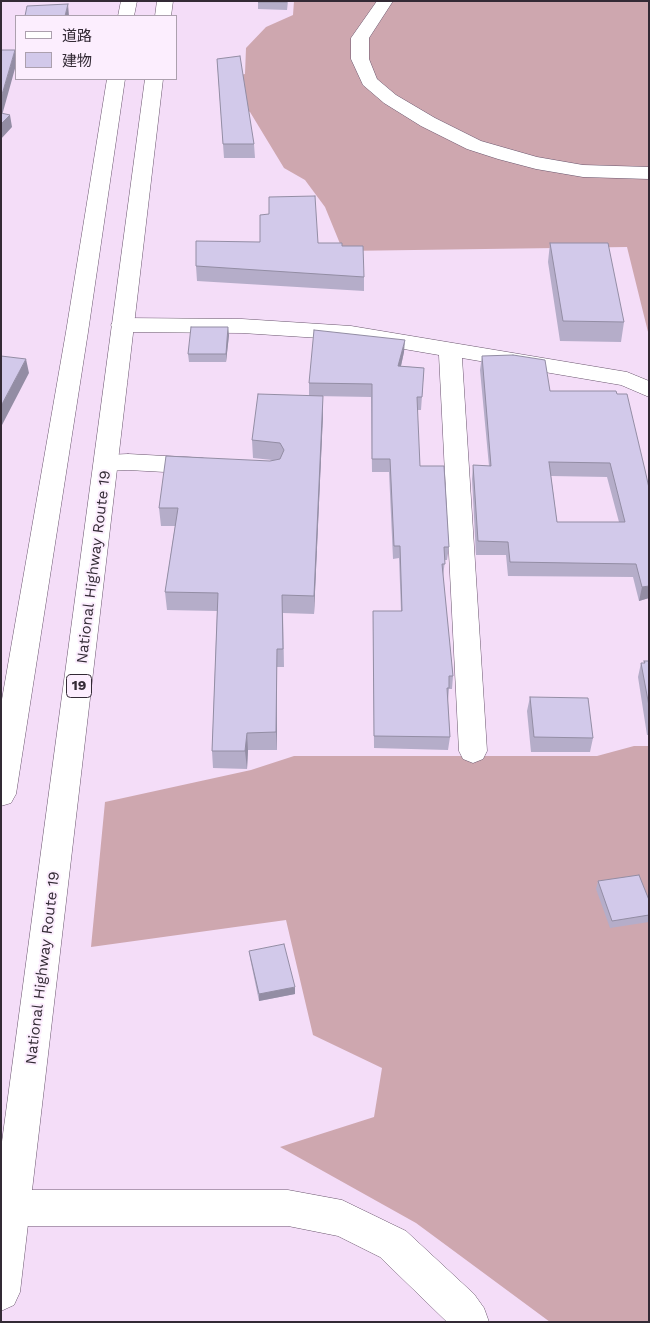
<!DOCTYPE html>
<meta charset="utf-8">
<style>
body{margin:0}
#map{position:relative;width:650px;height:1323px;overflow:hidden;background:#f4ddf8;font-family:"Work Sans","Noto Sans JP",sans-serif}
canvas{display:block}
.frame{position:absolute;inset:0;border:2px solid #332a35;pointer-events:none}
.legend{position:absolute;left:15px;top:15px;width:162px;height:65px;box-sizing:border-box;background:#fceefe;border:1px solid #aca0ae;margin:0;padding:6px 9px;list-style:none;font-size:15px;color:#332a35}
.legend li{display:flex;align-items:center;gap:10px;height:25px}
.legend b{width:25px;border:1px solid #aca0ae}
</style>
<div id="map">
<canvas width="650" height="1323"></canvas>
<div class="frame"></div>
<ul class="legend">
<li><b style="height:6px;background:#fff"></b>道路</li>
<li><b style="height:14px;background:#d2c9ea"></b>建物</li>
</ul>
</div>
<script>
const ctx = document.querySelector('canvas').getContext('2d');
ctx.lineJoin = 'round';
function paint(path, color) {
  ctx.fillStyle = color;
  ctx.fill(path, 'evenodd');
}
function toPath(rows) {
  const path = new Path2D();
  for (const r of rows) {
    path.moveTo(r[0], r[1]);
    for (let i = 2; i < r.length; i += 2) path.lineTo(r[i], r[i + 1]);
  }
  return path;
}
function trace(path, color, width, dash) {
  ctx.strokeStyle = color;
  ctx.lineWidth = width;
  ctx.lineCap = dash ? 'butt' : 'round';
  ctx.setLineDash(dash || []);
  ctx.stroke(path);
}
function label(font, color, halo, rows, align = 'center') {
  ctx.font = font + ' "Work Sans",sans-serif';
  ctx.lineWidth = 4;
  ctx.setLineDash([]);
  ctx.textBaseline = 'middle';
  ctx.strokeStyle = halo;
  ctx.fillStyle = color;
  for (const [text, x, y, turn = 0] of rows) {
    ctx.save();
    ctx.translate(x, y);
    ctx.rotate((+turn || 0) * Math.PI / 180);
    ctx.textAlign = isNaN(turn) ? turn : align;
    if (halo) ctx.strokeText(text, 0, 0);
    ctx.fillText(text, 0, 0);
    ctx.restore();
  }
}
paint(toPath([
 [294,1,649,1,649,336,627,247,343,251,325,207,305,180,284,168,250,112,233,106,222,79,245,74,246,48,266,27,293,15],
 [634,746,649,746,649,1322,550,1322,416,1223,280,1147,374,1117,382,1068,313,1035,286,920,91,947,105,802,251,770,294,756,597,756]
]), '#cea7af');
const minor = toPath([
 [377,1,393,1,369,38,369,59,377,79,396,95,435,118,481,141,537,157,583,165,649,167,649,179,583,177,536,169,498,159,467,149,421,126,384,103,363,85,351,59,351,38,377,1],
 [122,318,242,319,351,326,627,372,649,381,649,397,621,385,462,358,487,751,483,759,473,763,463,759,459,751,439,355,351,340,242,333,122,332,114,330,111,325,114,320,122,318],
 [128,454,202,458,211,460,214,466,211,472,202,474,128,470,107,471,98,469,95,463,98,457,107,455,128,454],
 [1,1190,288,1190,342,1200,406,1231,474,1294,484,1308,489,1322,447,1322,380,1257,338,1236,288,1226,1,1226,1,1190]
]);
const highway = toPath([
 [121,1,137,1,134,16,118,16,121,1],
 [157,1,173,1,171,16,155,16,157,1],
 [107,79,125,79,88,332,16,794,11,803,1,806,1,705,66,332,107,79],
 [145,79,163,79,20,1292,14,1305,1,1311,1,1149,145,79]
]);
trace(minor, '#6a566e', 1);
trace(highway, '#6a566e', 1);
paint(minor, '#fff');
paint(highway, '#fff');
paint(toPath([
 [258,1,288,1,287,10,258,9],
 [217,59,254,144,255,158,224,158],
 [269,214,318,243,342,246,364,277,364,291,197,281,196,266,260,242],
 [550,243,624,322,621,342,560,341,548,262],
 [229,335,226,362,189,362,188,354],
 [404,352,401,366,424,368,421,410,417,410,420,466,449,547,447,560,445,560,443,577,453,676,452,689,449,689,448,701,450,737,448,750,374,748,373,611,401,611,399,558,393,559,389,472,372,472,371,397,315,396,323,414,314,614,283,613,284,667,277,667,277,750,248,750,247,769,213,768,212,751,217,611,167,610,165,592,175,526,161,526,159,508,272,460,253,458,252,440,309,396,309,383],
 [482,356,550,391,616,391,649,598,639,601,633,577,508,576,506,555,476,555,472,479,473,465,489,466,480,370],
 [551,476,607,477,619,522,557,522],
 [644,661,649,661,649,735,647,735,638,677,641,663,644,663],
 [530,697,593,738,590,752,531,752,527,711],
 [598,881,649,900,649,922,610,928,596,889],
 [249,951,295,994,259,1001,250,958]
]), '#b5adc9');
paint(toPath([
 [68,4,69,16,65,16],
 [15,50,16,56,16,65,1,119,1,98],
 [10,115,12,127,1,139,1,124],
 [228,327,229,335,226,362,226,354],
 [405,340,404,352,398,379,398,366],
 [26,359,29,373,1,427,1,406],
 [323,396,323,414,314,614,314,596],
 [649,586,649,598,639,601,642,587],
 [277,649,277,750,276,732],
 [247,733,248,750,247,769,245,751],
 [295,987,295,994,259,1001,259,994]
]), '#938da4');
const building = toPath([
 [258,1,287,1,287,2,258,2,258,1],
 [68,4,65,16,25,16,27,6,68,4],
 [1,50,15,50,1,98,1,50],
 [240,56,254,144,223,144,217,59,240,56],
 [1,113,10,115,1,124,1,113],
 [315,196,318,243,342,243,342,246,363,246,364,277,196,266,196,241,260,242,260,215,269,214,269,197,315,196],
 [550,243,608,243,624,322,563,321,550,243],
 [191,327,228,327,226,354,188,354,191,327],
 [314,330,405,340,398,366,424,368,422,397,417,397,420,466,444,466,449,547,444,547,445,564,442,564,453,676,449,676,449,688,447,688,450,737,374,736,373,611,402,611,400,546,394,546,390,459,372,459,372,384,309,383,314,330],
 [513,355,545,360,550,391,616,391,617,394,627,394,645,470,649,488,649,586,642,587,636,564,510,562,508,542,478,541,473,465,491,466,482,356,513,355],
 [549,462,610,463,625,522,557,522,549,462],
 [1,356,26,359,1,406,1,356],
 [258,394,323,396,314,596,282,595,283,649,277,649,276,732,247,733,245,751,212,751,218,593,165,592,178,508,159,508,166,456,270,461,280,459,284,450,280,443,252,440,258,394],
 [644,661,649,661,649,706,641,663,645,663,644,661],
 [530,697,588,698,593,738,534,737,530,697],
 [639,875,649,900,649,915,612,921,598,881,639,875],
 [284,944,295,987,259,994,249,951,284,944]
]);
paint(building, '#d2c9ea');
trace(building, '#938da4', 1);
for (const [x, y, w] of [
 [79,686,25]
]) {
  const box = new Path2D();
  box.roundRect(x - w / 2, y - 11.5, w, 23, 4);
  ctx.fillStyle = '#fceefe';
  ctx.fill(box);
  trace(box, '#332a35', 1);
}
label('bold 14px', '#332a35', null, [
 ["19",79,686]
]);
label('15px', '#332a35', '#fceefe', [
 ["National Highway Route 19",94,567,-83],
 ["National Highway Route 19",43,968,-83]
]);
</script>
